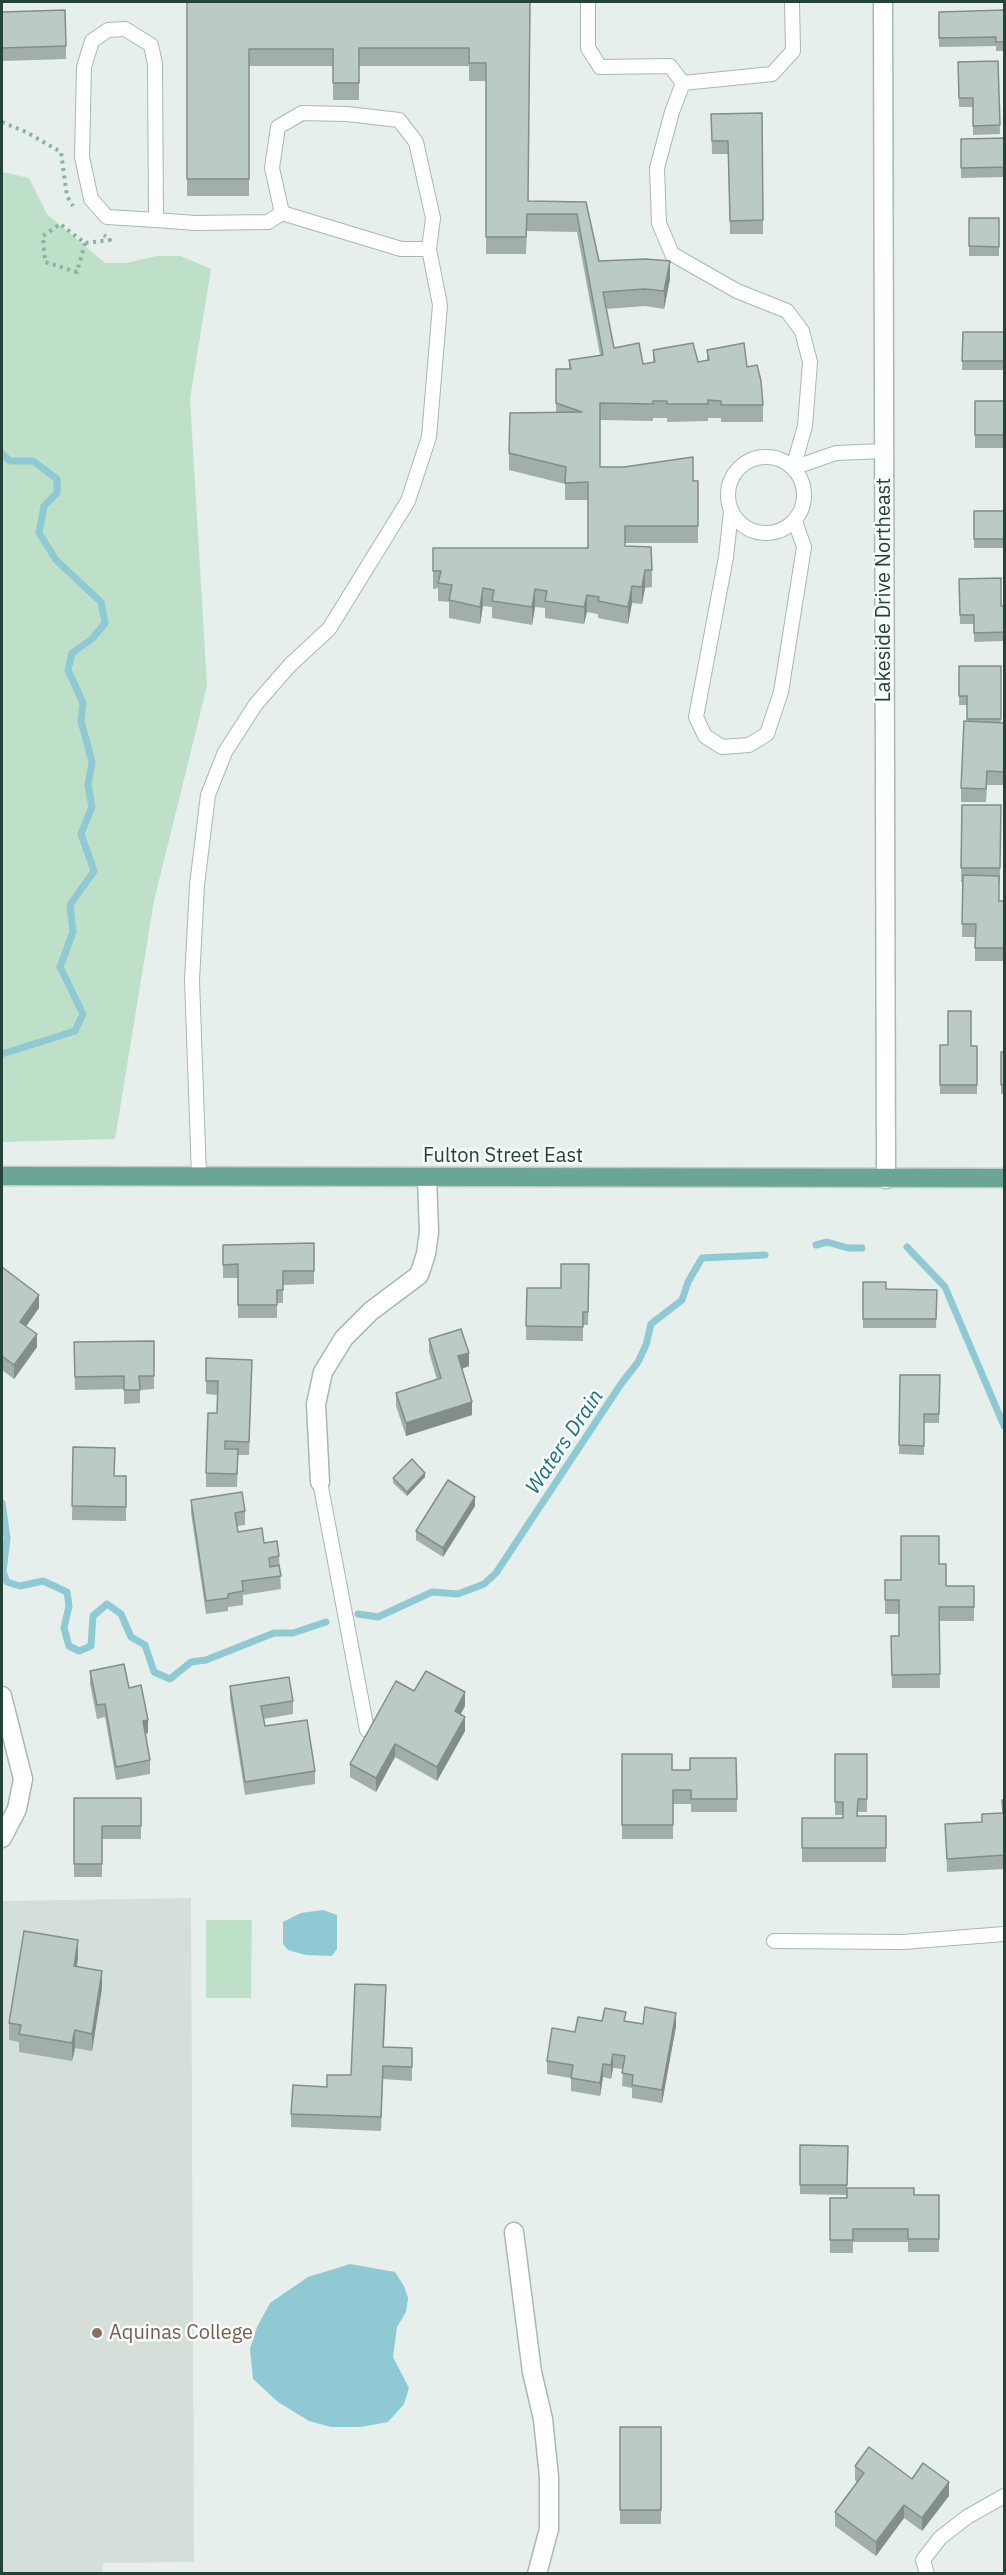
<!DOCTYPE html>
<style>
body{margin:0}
#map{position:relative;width:1006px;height:2575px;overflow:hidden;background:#e6efeb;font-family:"IBM Plex Sans",sans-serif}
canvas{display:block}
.frame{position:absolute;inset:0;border:3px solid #24423a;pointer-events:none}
</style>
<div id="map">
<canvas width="1006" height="2575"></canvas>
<div class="frame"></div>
</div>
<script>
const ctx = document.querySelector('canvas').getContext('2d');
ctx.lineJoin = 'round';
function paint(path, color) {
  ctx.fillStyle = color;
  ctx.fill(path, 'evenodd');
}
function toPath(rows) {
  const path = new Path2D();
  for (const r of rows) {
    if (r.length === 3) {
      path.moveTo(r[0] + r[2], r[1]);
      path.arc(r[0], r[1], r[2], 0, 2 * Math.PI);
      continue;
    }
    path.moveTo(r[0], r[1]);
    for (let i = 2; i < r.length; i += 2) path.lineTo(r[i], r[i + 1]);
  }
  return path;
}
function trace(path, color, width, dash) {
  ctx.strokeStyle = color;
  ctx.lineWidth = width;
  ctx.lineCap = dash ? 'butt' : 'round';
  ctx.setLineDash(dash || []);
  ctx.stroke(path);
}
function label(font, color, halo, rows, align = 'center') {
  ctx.font = font + ' "IBM Plex Sans",sans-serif';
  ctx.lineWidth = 5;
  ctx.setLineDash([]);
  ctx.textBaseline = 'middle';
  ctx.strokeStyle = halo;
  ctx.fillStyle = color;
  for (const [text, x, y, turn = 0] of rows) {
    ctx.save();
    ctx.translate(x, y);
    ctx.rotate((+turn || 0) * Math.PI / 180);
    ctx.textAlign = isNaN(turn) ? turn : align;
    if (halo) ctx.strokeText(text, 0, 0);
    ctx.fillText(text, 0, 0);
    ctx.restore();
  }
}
paint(toPath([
 [191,1898,194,2562,103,2563,102,2573,2,2573,2,1901]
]), '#d4dfda');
paint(toPath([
 [2,172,29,178,47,214,105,263,126,263,156,256,181,256,211,269,190,399,207,686,154,901,115,1139,2,1142],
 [206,1920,252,1920,251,1998,206,1998]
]), '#bfe0c8');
paint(toPath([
 [323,1910,337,1915,337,1949,332,1956,306,1955,288,1950,283,1944,283,1922,301,1913],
 [350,2264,395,2272,404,2286,408,2298,406,2312,397,2327,393,2357,409,2388,404,2404,388,2422,361,2427,331,2427,309,2421,278,2402,253,2379,250,2349,257,2327,270,2303,308,2277]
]), '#8ec9d4');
trace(toPath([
 [2,454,10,461,33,461,57,479,57,493,44,506,39,533,56,560,101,602,105,623,92,639,72,653,68,670,83,703,81,721,92,762,88,785,92,807,81,834,94,871,70,905,73,932,60,967,83,1014,75,1031,2,1054],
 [816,1245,827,1242,848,1248,862,1248],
 [907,1247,945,1287,1004,1426],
 [2,1503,7,1538,3,1572,7,1582,20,1586,43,1581,67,1592,69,1606,64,1628,69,1646,79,1651,91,1646,93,1616,107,1604,121,1614,131,1637,145,1645,154,1672,170,1679,191,1662,206,1660,274,1633,293,1633,326,1622],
 [358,1614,378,1617,432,1592,458,1594,484,1584,496,1573,621,1384,638,1362,646,1345,651,1324,682,1300,688,1282,702,1258,765,1255]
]), '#8ec9d4', 7);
const service = toPath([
 [588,2,588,48,600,67,670,66,683,83,672,112,657,168,659,223,672,254,737,291,787,311,802,331,810,362,805,426,793,468],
 [683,83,772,74,793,51,792,2],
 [156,220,155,64,151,45,125,29,108,30,92,41,84,67,82,157,91,199,107,217,156,220,195,223,268,222,282,213,401,249,429,249,433,218,416,142,399,120,347,114,302,113,278,127,272,168,282,213],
 [766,495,38],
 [793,468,836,453,884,451],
 [731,512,726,557,696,717,705,736,722,747,749,745,767,734,781,692,804,547,795,521],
 [199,1176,192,980,197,885,208,795,225,752,256,704,290,665,329,629,408,501,429,437,440,305,429,249],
 [320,1482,367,1730],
 [774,1941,903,1942,1004,1934],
 [927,2574,923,2560,940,2538,967,2517,1004,2496]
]);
const minor = toPath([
 [320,1482,316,1404,323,1372,344,1338,371,1311,419,1275,426,1254,429,1232,427,1178],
 [2,1696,23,1779,17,1809,2,1838],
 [514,2232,532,2372,543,2419,549,2477,549,2529,537,2574]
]);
const tertiary = toPath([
 [883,2,886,1179]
]);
const primary = toPath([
 [2,1176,1004,1178]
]);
trace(service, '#a8b8b2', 16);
trace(minor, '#a8b8b2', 21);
trace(tertiary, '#a8b8b2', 21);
trace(primary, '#c2cac8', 21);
trace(toPath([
 [2,122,26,132,61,152,67,196,73,206],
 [85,243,77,272,45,262,43,236,60,224,85,243,110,240,104,235]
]), '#86b3a5', 4, [3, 4.5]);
trace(service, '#fff', 14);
trace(minor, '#fff', 18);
trace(tertiary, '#fff', 18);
trace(primary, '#6aa596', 18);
paint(toPath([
 [187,2,530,2,528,201,586,202,599,261,670,279,664,309,645,306,606,309,614,348,643,364,653,362,653,350,698,362,707,361,707,350,747,367,763,405,763,422,721,422,721,418,708,418,708,421,667,422,667,418,653,418,653,421,600,420,600,467,698,481,698,543,625,543,625,546,652,570,652,587,645,588,642,604,632,603,628,624,598,618,598,614,587,612,584,624,545,618,545,608,535,607,532,625,492,618,492,607,483,606,480,624,449,618,449,602,438,601,438,588,433,589,433,548,588,548,588,500,565,500,565,484,509,470,509,453,556,412,556,369,569,369,569,360,600,355,577,232,527,231,526,254,486,254,486,81,469,81,469,66,359,66,359,100,333,100,333,66,249,66,249,196,187,196],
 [1005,10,1005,51,996,51,996,46,939,47,939,12],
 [2,12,66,46,66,59,2,61],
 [998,61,1000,134,973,135,973,107,959,107,958,62],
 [762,113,763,234,730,234,728,154,712,154,711,114],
 [1005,138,1005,177,961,178,961,139],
 [969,218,999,218,999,256,969,256],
 [963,332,1005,332,1005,370,962,370],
 [975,401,1005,401,1005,471,1004,471,1004,448,975,448],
 [974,511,1005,511,1005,548,974,548],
 [959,579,1001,606,1005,606,1005,641,974,642,974,624,960,624],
 [959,666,1001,666,1001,723,1005,723,1005,785,987,785,986,802,961,802,961,788,967,722,967,705,959,705],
 [962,805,1001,805,1000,882,999,882,999,901,1005,901,1005,961,975,961,975,937,962,937,963,882,961,882],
 [940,1045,977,1046,977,1094,940,1094],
 [1001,1052,1005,1052,1005,1094,1001,1094],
 [314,1243,314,1284,283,1285,283,1303,277,1303,277,1318,238,1318,238,1278,223,1278,223,1245],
 [589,1264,588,1325,583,1325,583,1341,526,1340,527,1288,561,1288],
 [2,1267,39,1308,26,1326,37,1347,14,1379,2,1370],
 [863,1282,886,1289,937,1290,936,1328,863,1328],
 [429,1339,469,1366,462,1369,472,1415,406,1436,396,1406,396,1393,437,1380,429,1352],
 [154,1341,154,1389,140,1390,140,1403,124,1404,124,1389,75,1390,74,1342],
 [206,1358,252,1360,249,1455,238,1455,237,1487,206,1487,206,1473,217,1413,217,1395,206,1394],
 [900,1375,940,1375,939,1423,924,1423,924,1455,899,1454],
 [73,1447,114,1476,126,1476,126,1521,72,1520],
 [425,1477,407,1496,393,1483,393,1478],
 [191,1500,245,1511,245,1525,237,1526,238,1532,264,1543,279,1556,281,1589,243,1595,243,1605,228,1607,228,1611,206,1614,191,1513],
 [475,1506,443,1557,416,1540,416,1531],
 [939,1564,946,1586,974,1586,974,1621,939,1621,940,1688,892,1688,891,1636,899,1636,899,1614,885,1614,885,1580,901,1580],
 [90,1671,129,1688,148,1733,145,1734,150,1760,150,1774,116,1780,105,1717,97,1719,90,1684],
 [230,1686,293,1701,293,1714,263,1719,265,1726,315,1771,315,1784,245,1795,230,1699],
 [414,1691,465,1706,460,1715,465,1731,437,1781,395,1757,376,1792,350,1777,350,1764],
 [622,1754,672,1770,690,1770,736,1758,737,1812,691,1812,691,1804,673,1804,673,1839,622,1839],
 [835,1754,867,1754,867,1812,858,1812,858,1816,886,1816,886,1862,802,1862,802,1818,843,1818,843,1815,835,1815],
 [74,1798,141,1798,141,1839,102,1839,102,1877,74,1877],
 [1002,1800,1005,1800,1005,1869,947,1872,945,1824,982,1822,982,1814,1002,1813],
 [78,1958,77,1967,102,1988,92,2051,75,2048,72,2061,19,2052,19,2042,9,2040,9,2023],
 [386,1998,384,2047,412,2048,412,2081,383,2079,381,2131,291,2127,291,2114,327,2087,351,2075],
 [602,2021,626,2021,643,2024,676,2026,662,2103,632,2098,632,2088,622,2086,623,2069,613,2068,611,2079,603,2077,600,2096,571,2091,571,2078,547,2074,547,2061,575,2032],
 [800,2145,848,2146,847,2188,914,2195,939,2195,939,2252,908,2252,908,2242,853,2242,853,2253,830,2253,830,2198,847,2198,847,2195,800,2194],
 [620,2427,661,2427,661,2524,620,2524],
 [855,2466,912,2479,949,2496,922,2531,904,2518,876,2556,835,2526,835,2512,857,2482,855,2480]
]), '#a1aea9');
paint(toPath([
 [670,261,670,279,664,309,664,291],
 [645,570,645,588,642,604,642,587],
 [632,586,632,603,628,624,628,607],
 [483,588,483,606,480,624,480,607],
 [535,589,535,607,532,625,532,607],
 [587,595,587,612,584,624,584,607],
 [39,1295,39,1308,20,1335,20,1322],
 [37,1334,37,1347,14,1379,14,1365],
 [469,1353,469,1366,458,1370,458,1356],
 [472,1402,472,1415,406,1436,406,1423],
 [425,1473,425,1477,407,1496,407,1492],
 [475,1497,475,1506,443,1557,443,1548],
 [465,1692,465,1706,455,1725,455,1711],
 [465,1717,465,1731,437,1781,437,1767],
 [148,1720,148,1733,143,1734,143,1721],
 [395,1744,395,1757,376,1792,376,1778],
 [78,1940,78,1958,74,1983,74,1966],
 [102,1971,102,1988,92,2051,92,2034],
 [676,2013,676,2026,662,2103,662,2090],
 [75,2030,75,2048,72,2061,72,2043],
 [613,2054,613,2068,611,2079,611,2065],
 [603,2064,603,2077,600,2096,600,2083],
 [949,2482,949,2496,922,2531,922,2518],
 [904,2505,904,2518,876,2556,876,2542]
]), '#838d89');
const building = toPath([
 [187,2,530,2,528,201,586,202,599,261,646,259,670,261,664,291,645,289,603,292,614,348,639,343,643,364,655,362,653,350,693,343,698,362,709,360,707,350,744,343,747,367,757,365,761,381,763,405,721,405,721,401,708,400,708,404,667,404,667,401,653,401,653,404,600,403,600,467,624,467,693,457,693,481,698,481,698,526,625,526,625,546,651,547,652,570,645,570,642,587,632,586,628,607,598,601,599,597,587,595,584,607,545,601,547,591,535,589,532,607,492,601,494,590,483,588,480,607,449,600,452,585,438,583,441,571,433,571,433,548,588,548,588,482,565,483,566,467,509,453,510,413,582,412,556,403,556,369,571,369,569,360,603,355,577,214,527,214,526,237,486,237,486,63,469,63,469,48,359,48,359,83,333,83,333,49,249,49,249,179,187,179,187,2],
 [65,10,66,46,2,48,2,12,65,10],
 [1005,10,1005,42,996,42,996,37,939,38,939,12,1005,10],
 [998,61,1000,125,973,126,973,98,959,98,958,62,998,61],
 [762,113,763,220,730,221,728,141,712,141,711,114,762,113],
 [1005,138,1005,167,961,168,961,139,1005,138],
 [969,218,999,218,999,247,969,246,969,218],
 [963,332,1005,332,1005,361,962,361,963,332],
 [975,401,1005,401,1005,457,1004,457,1004,435,975,435,975,401],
 [974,511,1005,511,1005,539,974,539,974,511],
 [1001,578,1001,606,1005,606,1005,632,974,633,974,615,960,615,959,579,1001,578],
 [959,666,1001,666,1001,719,967,719,967,696,959,696,959,666],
 [964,721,1005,723,1005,772,987,771,986,789,961,788,964,721],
 [962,805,1001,805,1000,868,961,868,962,805],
 [963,875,999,876,999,901,1005,901,1005,948,975,948,976,924,962,924,963,875],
 [948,1011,971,1011,971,1046,977,1046,977,1085,940,1085,940,1045,948,1045,948,1011],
 [1001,1052,1005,1052,1005,1085,1001,1085,1001,1052],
 [314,1243,314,1271,283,1271,283,1290,277,1290,277,1305,238,1305,238,1264,223,1265,223,1245,314,1243],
 [561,1264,589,1264,588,1312,583,1312,583,1327,526,1326,527,1288,561,1288,561,1264],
 [2,1267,39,1295,20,1322,37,1334,14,1365,2,1356,2,1267],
 [863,1282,886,1282,886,1289,937,1290,936,1319,863,1319,863,1282],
 [461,1329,469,1353,458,1356,472,1402,406,1423,396,1393,441,1378,429,1339,461,1329],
 [154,1341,154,1376,139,1376,140,1390,124,1390,124,1376,75,1377,74,1342,154,1341],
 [206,1358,252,1360,249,1442,225,1441,225,1449,238,1449,237,1474,206,1473,208,1413,217,1413,218,1381,206,1381,206,1358],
 [900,1375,940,1375,939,1414,924,1414,924,1446,899,1445,900,1375],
 [73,1447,115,1448,114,1476,126,1476,126,1507,72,1506,73,1447],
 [412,1459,425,1473,407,1492,393,1478,412,1459],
 [448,1480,475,1497,443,1548,416,1531,448,1480],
 [242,1492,245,1511,235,1513,238,1532,262,1528,264,1543,277,1541,279,1556,269,1558,270,1567,279,1565,281,1576,242,1581,243,1591,228,1594,228,1598,206,1601,191,1500,242,1492],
 [901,1536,939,1536,939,1564,946,1564,946,1586,974,1586,974,1607,939,1607,940,1674,892,1675,891,1636,899,1636,899,1600,885,1600,885,1580,901,1580,901,1536],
 [124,1664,129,1688,141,1685,148,1720,143,1721,150,1760,116,1767,105,1704,97,1705,90,1671,124,1664],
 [426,1671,465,1692,455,1711,465,1717,437,1767,395,1744,376,1778,350,1764,396,1681,414,1691,426,1671],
 [289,1677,293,1701,261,1706,265,1726,307,1720,315,1771,245,1782,230,1686,289,1677],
 [622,1754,672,1754,672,1770,690,1770,690,1758,736,1758,737,1799,691,1799,691,1790,673,1790,673,1825,622,1825,622,1754],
 [835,1754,867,1754,867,1799,858,1799,857,1816,886,1816,886,1848,802,1848,802,1818,843,1818,843,1802,835,1802,835,1754],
 [74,1798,141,1798,141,1826,102,1826,102,1864,74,1864,74,1798],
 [1002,1800,1005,1800,1005,1855,947,1859,945,1824,982,1822,982,1814,1003,1813,1002,1800],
 [24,1931,78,1940,74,1966,102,1971,92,2034,75,2030,72,2043,19,2034,21,2025,9,2023,24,1931],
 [355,1984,386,1985,383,2047,412,2048,412,2067,383,2066,381,2117,291,2114,293,2085,327,2087,327,2075,351,2075,355,1984],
 [645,2007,676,2013,662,2090,632,2085,633,2075,622,2073,625,2056,613,2054,611,2065,603,2064,600,2083,571,2078,573,2065,547,2061,552,2028,575,2032,578,2017,602,2021,605,2008,626,2012,624,2021,643,2024,645,2007],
 [800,2145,848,2146,847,2185,800,2185,800,2145],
 [847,2188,914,2188,914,2195,939,2195,939,2239,908,2239,908,2229,853,2229,853,2240,830,2240,830,2198,847,2198,847,2188],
 [620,2427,661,2427,661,2510,620,2510,620,2427],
 [869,2447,912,2479,923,2463,949,2482,922,2518,904,2505,876,2542,835,2512,864,2473,855,2466,869,2447]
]);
paint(building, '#bbcac4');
trace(building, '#838d89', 1.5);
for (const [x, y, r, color] of [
 [97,2333,6,"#8d6e63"]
]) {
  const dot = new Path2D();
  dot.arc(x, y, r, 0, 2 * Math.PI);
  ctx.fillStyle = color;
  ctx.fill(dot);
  trace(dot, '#f7fbf9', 2);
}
label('20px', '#24423a', '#f7fbf9', [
 ["Lakeside Drive Northeast",884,590,-90],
 ["Fulton Street East",503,1156]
]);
label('20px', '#785e54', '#f7fbf9', [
 ["Aquinas College",109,2333]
], 'left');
label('italic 21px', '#1c6f80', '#f7fbf9', [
 ["Waters Drain",565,1442,-56]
]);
</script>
